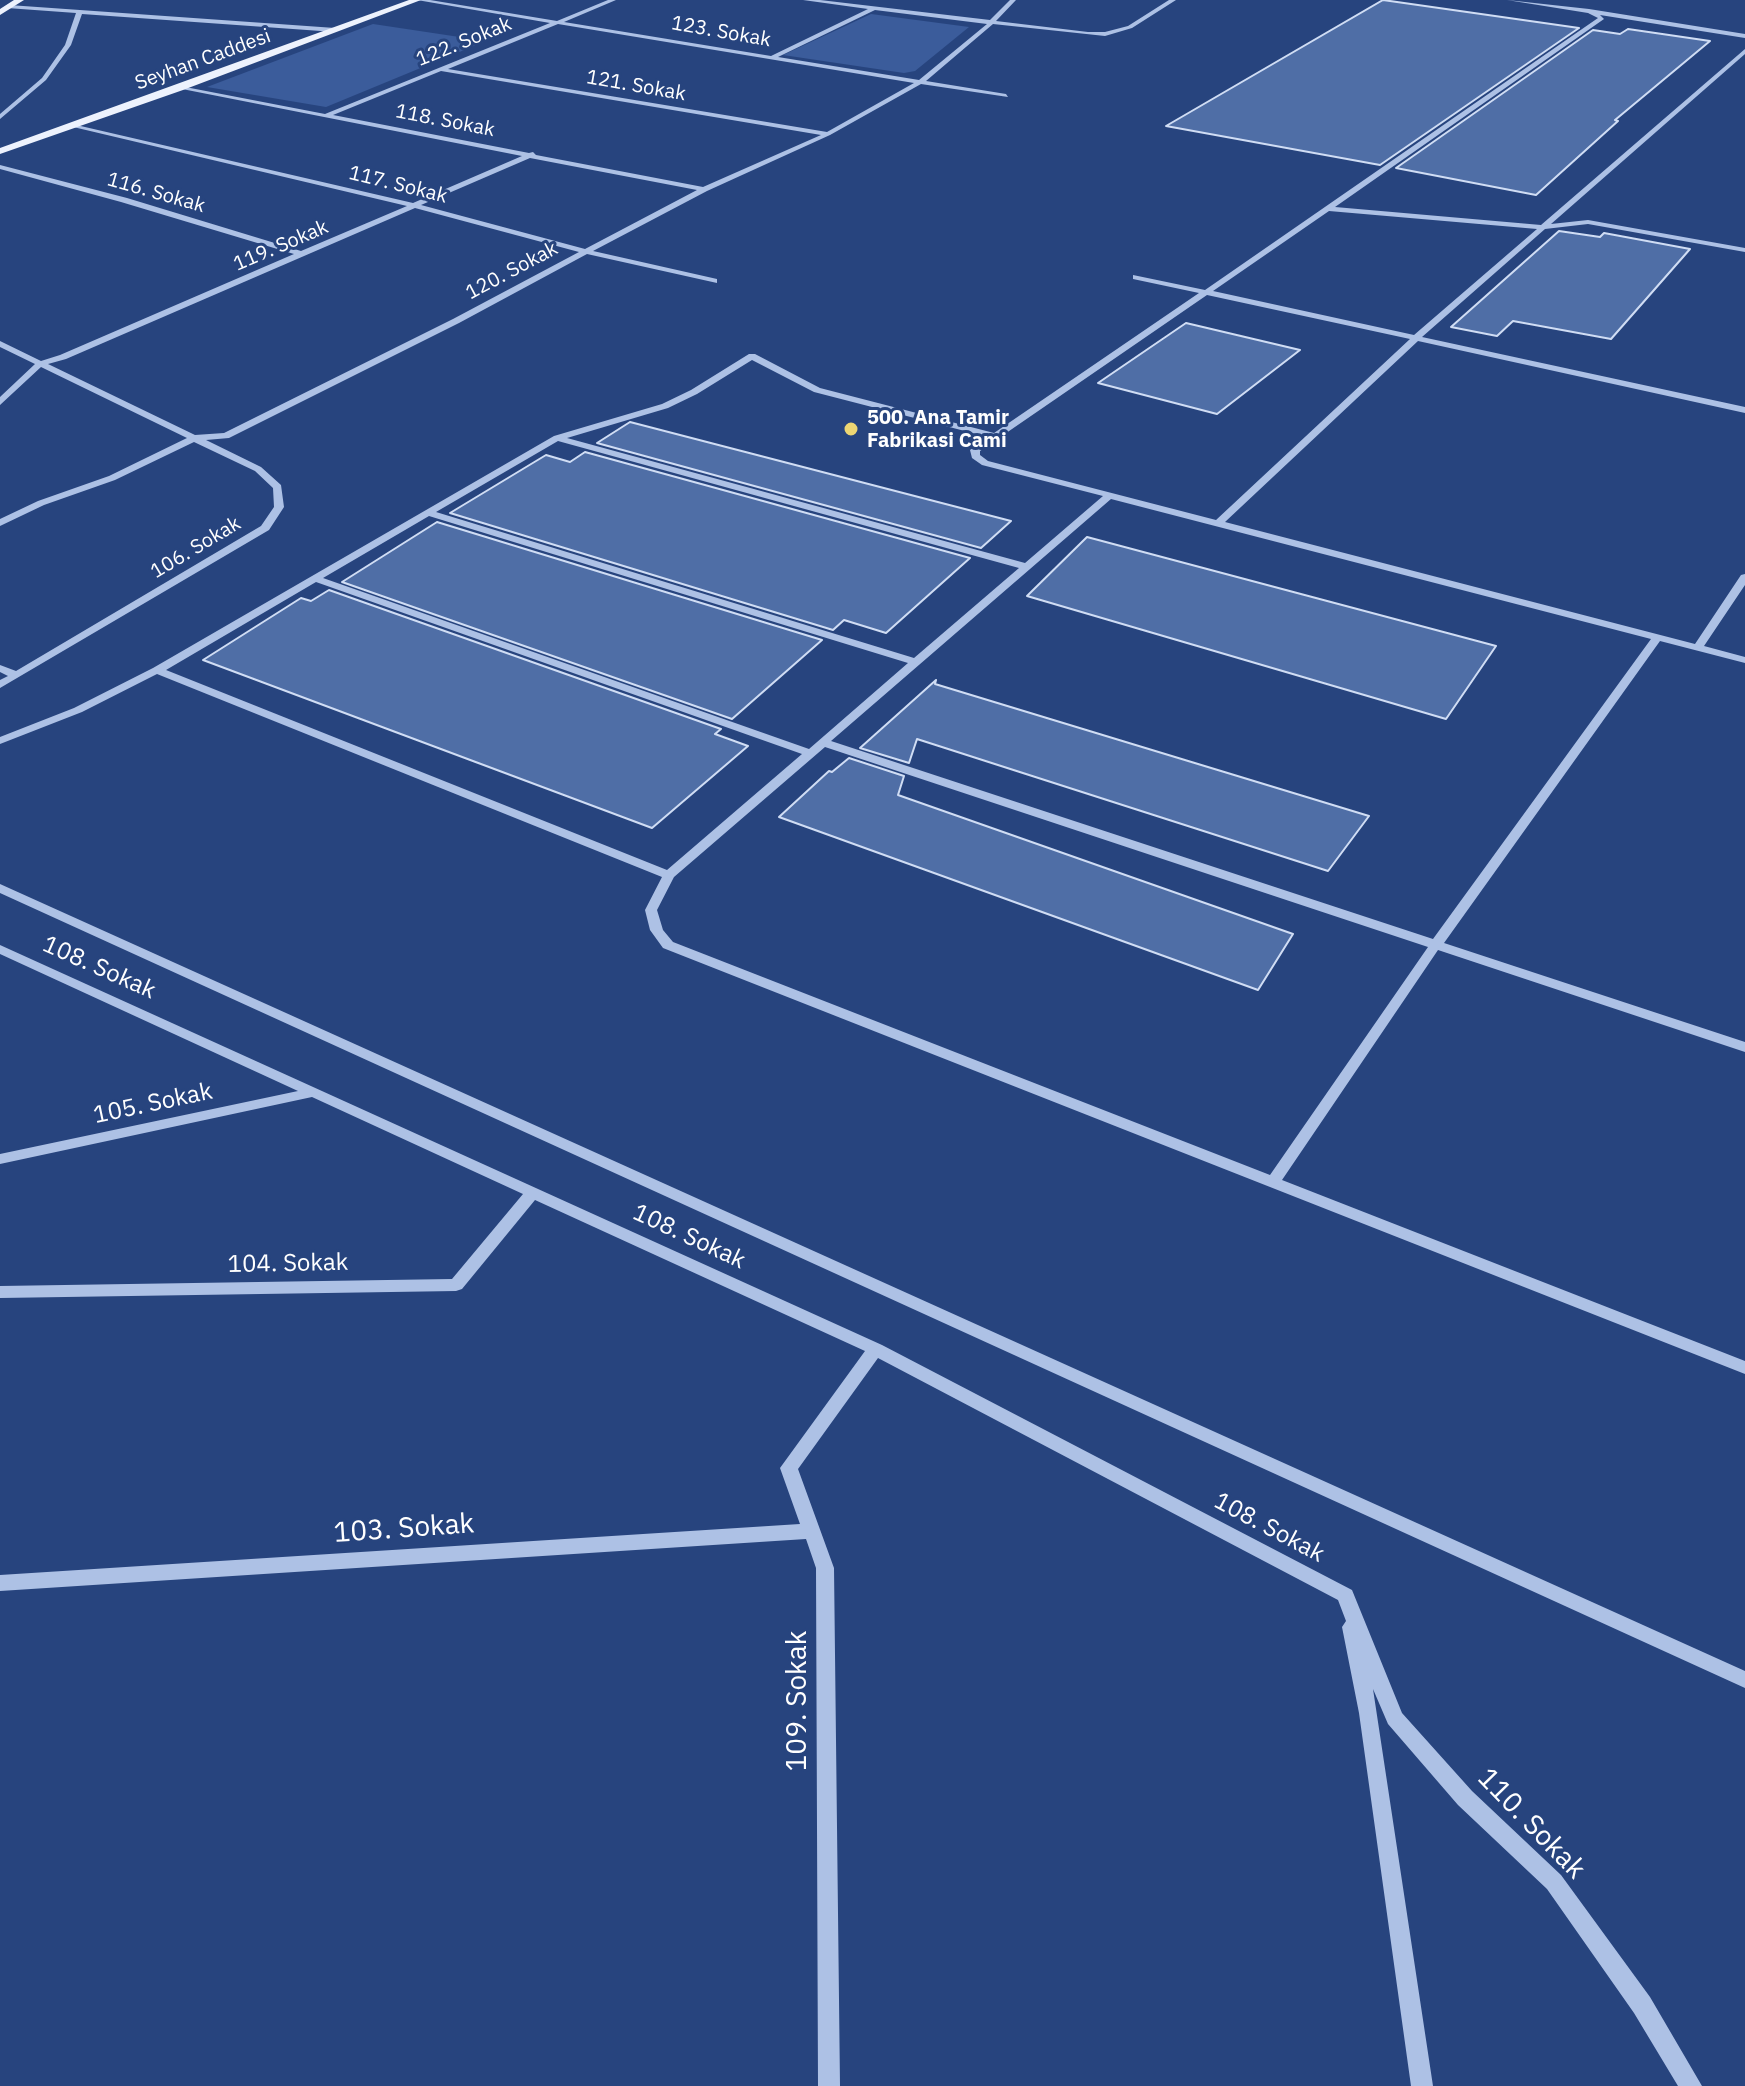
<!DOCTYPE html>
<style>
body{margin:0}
canvas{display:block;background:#27447e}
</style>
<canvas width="1745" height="2086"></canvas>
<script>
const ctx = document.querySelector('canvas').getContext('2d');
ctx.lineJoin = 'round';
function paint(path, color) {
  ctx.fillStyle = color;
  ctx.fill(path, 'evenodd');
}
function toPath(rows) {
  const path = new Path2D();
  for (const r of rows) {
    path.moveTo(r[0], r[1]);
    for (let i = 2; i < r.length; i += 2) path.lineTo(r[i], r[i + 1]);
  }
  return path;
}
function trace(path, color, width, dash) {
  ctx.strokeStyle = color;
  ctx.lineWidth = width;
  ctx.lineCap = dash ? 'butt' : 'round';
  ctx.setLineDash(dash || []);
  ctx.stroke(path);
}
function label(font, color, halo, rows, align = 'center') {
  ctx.font = font + ' "IBM Plex Sans",sans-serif';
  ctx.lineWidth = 6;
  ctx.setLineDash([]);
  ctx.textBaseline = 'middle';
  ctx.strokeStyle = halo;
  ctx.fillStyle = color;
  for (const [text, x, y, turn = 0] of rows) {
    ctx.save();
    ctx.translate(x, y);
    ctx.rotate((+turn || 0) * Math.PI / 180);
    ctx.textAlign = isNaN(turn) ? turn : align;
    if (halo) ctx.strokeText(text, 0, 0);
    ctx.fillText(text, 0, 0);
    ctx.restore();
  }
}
paint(toPath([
 [871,14,969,27,915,71,904,73,783,55],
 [373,24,486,41,326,107,207,87]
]), '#3b5c9b');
const building = toPath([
 [1383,0,1579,28,1380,165,1166,126,1383,0],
 [1628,29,1710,41,1615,120,1618,121,1536,195,1396,168,1593,30,1620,34,1628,29],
 [1559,231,1600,237,1604,233,1690,249,1611,339,1513,321,1497,336,1451,327,1559,231],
 [1186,323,1300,350,1217,414,1098,383,1186,323],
 [630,422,880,487,1011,521,981,548,597,443,630,422],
 [585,452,970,558,886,633,844,620,833,630,450,513,546,455,570,462,585,452],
 [437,522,822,640,732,719,342,582,437,522],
 [1087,537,1496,646,1446,719,1027,596,1087,537],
 [329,590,721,729,715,734,748,746,652,828,203,660,301,598,311,601,329,590],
 [936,680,935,684,1369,816,1328,871,917,739,909,763,860,748,936,680],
 [849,758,904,776,898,795,1293,934,1258,990,779,817,829,771,832,772,849,758]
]);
paint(building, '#4f6ea6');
trace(building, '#d0ddf4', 2);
paint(toPath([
 [417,0,430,0,557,21,608,0,616,0,564,22,771,56,868,9,803,0,820,0,990,20,1010,0,1016,0,996,21,1088,32,1105,32,1128,26,1169,0,1176,0,1132,28,1105,36,993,24,926,81,1006,94,1008,97,921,84,830,135,707,191,593,251,717,279,717,283,587,254,459,323,229,438,206,440,261,467,281,485,284,507,269,530,0,688,0,680,8,676,0,672,0,665,16,671,261,526,274,507,273,488,255,471,194,442,115,480,44,505,0,526,0,519,38,501,109,476,187,438,41,367,0,405,0,397,35,364,0,347,0,341,41,361,60,355,294,254,121,202,0,169,0,165,127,198,301,251,407,206,69,126,72,124,413,203,522,156,177,88,180,86,325,114,550,23,417,0],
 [875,10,987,24,919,80,778,57,875,10],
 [558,24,914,83,827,132,448,69,558,24],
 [441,71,821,135,703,187,536,155,533,152,529,153,333,115,441,71],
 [530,158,697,190,585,249,421,205,530,158],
 [415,208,579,252,453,319,224,433,195,435,48,364,66,359,415,208],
 [1507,0,1589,9,1745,34,1745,38,1600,15,1604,19,1335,207,1541,225,1745,49,1745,54,1551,224,1588,220,1745,248,1745,252,1588,224,1545,229,1422,337,1745,407,1745,413,1418,341,1225,522,1695,644,1741,575,1745,574,1745,585,1704,646,1745,657,1745,663,1660,641,1444,943,1745,1042,1745,1052,1438,950,1282,1180,1745,1361,1745,1374,663,948,650,930,645,910,662,877,157,674,82,712,0,744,0,737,74,708,153,668,554,436,662,404,691,390,749,354,755,354,820,388,994,433,1199,293,1133,279,1133,275,1205,290,1598,18,1588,13,1507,0],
 [1329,211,1537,229,1414,335,1213,291,1329,211],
 [1207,295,1410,339,1216,520,988,461,980,455,980,451,1207,295],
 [752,360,814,392,988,437,970,450,972,458,982,465,1103,496,1025,563,567,438,668,408,697,394,752,360],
 [558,441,1019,568,914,658,436,512,558,441],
 [1111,499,1651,639,1433,939,831,741,1111,499],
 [429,516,908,663,809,749,323,578,429,516],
 [316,582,802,754,667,870,166,670,316,582],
 [825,747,1428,947,1270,1175,673,942,663,930,657,910,674,877,825,747],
 [9,5,335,28,338,30,335,32,82,14,71,45,46,80,0,119,0,114,42,78,65,45,76,13,7,8,9,5],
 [0,884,1745,1671,1745,1688,0,893,0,884],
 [0,945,882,1345,1352,1590,1402,1713,1472,1791,1561,1875,1650,1997,1702,2086,1678,2086,1634,2013,1547,1889,1458,1805,1388,1724,1373,1689,1433,2086,1411,2086,1359,1713,1342,1627,1346,1621,1338,1600,878,1358,798,1469,834,1568,840,2086,818,2086,816,1568,806,1539,0,1591,0,1575,800,1524,780,1468,865,1351,535,1200,462,1289,456,1291,0,1298,0,1286,452,1279,523,1194,312,1097,0,1164,0,1154,298,1091,0,954,0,945]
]), '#adc1e5');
paint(toPath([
 [14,0,24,0,0,15,0,9,14,0],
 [409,0,421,0,183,90,0,154,0,148,409,0]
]), '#edf2fd');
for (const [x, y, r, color] of [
 [851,429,8,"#edd673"]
]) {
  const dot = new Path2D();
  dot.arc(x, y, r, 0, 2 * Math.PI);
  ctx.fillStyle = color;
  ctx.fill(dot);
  trace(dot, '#27447e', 3);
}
label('20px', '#fff', '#27447e', [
 ["123. Sokak",721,32,10],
 ["122. Sokak",464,42,-22],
 ["Seyhan Caddesi",203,60,-20],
 ["121. Sokak",636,86,10],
 ["118. Sokak",445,121,11],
 ["117. Sokak",398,185,14],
 ["116. Sokak",156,193,16],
 ["119. Sokak",281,246,-23],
 ["120. Sokak",512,271,-28],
 ["106. Sokak",196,548,-31]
]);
label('bold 20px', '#fff', '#27447e', [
 ["500. Ana Tamir",867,418],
 ["Fabrikasi Cami",867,441]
], 'left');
label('24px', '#fff', '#27447e', [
 ["108. Sokak",99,968,24],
 ["105. Sokak",153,1104,-12],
 ["108. Sokak",689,1237,25],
 ["104. Sokak",288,1264,-1],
 ["108. Sokak",1269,1528,28]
]);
label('28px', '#fff', '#27447e', [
 ["103. Sokak",404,1529,-4],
 ["109. Sokak",798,1701,-90],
 ["110. Sokak",1531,1824,46]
]);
</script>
